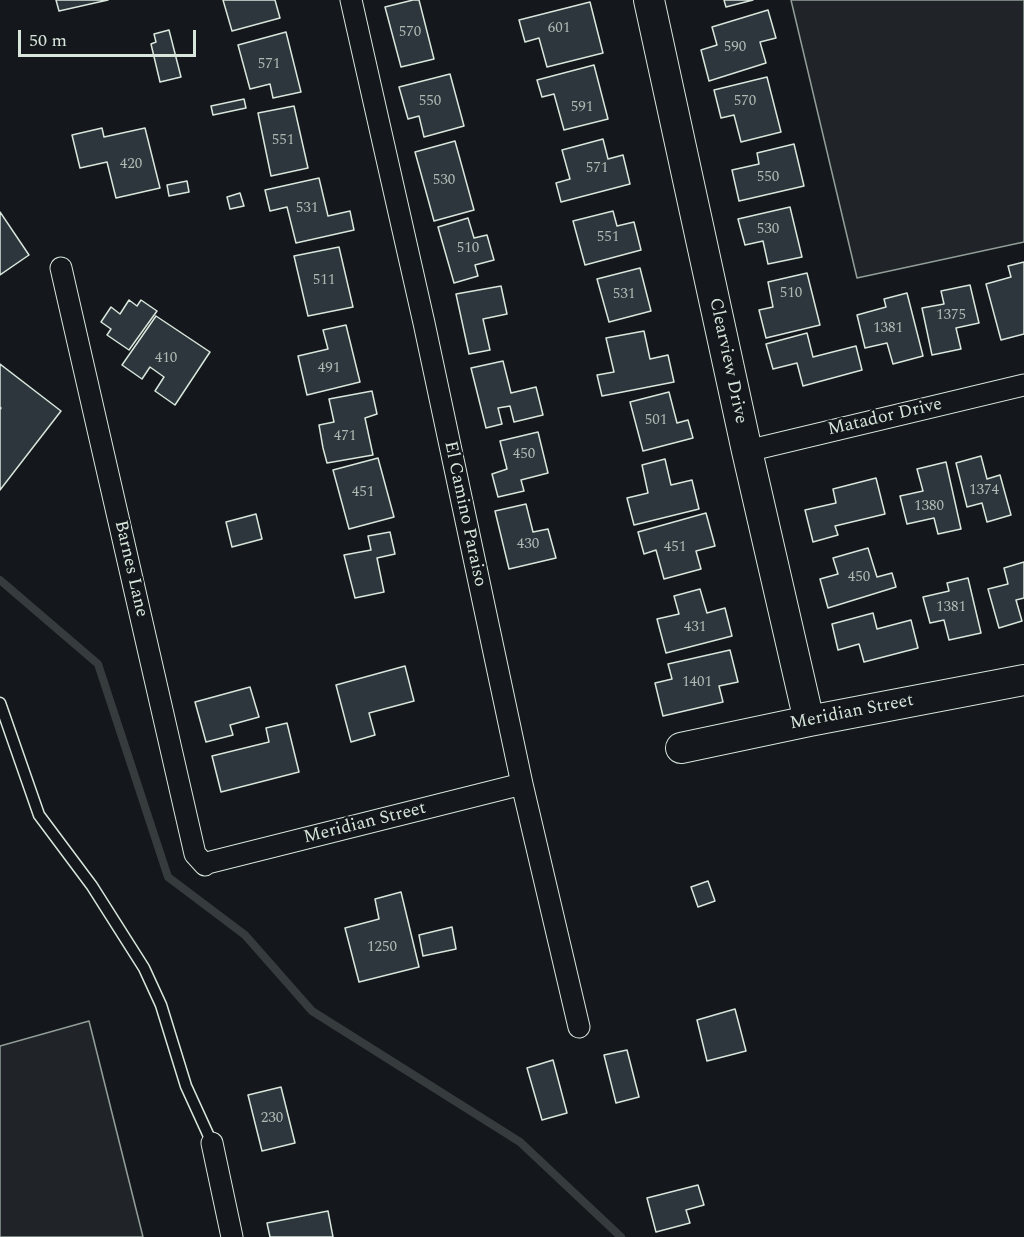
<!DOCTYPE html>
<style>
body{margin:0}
#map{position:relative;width:1024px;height:1237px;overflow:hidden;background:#14181c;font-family:Spectral,serif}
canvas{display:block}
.scale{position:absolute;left:18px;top:30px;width:178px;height:27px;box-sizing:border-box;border:3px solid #d8e6dc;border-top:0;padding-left:8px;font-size:18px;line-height:21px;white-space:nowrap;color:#d8e6dc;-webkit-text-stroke:4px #14181c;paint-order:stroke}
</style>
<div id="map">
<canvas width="1024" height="1237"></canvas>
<div class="scale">50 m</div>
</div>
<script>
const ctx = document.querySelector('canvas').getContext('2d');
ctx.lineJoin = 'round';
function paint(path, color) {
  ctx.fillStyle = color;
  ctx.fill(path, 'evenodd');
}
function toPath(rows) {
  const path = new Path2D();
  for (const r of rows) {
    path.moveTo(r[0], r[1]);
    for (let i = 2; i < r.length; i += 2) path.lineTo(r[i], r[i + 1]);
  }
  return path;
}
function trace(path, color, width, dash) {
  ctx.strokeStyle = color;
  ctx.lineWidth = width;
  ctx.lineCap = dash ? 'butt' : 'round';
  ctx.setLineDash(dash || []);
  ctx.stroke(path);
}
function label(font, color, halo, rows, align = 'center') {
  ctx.font = font + ' Spectral,serif';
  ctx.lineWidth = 4.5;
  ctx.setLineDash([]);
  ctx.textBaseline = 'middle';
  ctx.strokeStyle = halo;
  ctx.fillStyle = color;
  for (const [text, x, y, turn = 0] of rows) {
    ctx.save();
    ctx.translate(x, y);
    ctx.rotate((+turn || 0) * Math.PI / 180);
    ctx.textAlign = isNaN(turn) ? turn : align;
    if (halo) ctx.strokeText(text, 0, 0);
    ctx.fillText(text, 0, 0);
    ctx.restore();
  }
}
const green = toPath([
 [791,0,1024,0,1024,242,857,278,791,0],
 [89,1021,143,1237,0,1237,0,1046,89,1021]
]);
paint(green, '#202428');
trace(green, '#939e99', 1.5);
trace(toPath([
 [0,580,98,664,168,877,245,935,312,1011,520,1142,621,1237]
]), '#363b3e', 8);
const building = toPath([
 [56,0,108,0,59,11,56,0],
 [223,0,275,0,280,18,232,31,223,0],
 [413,0,419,0,434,59,401,67,385,7,413,0],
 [724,0,753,0,726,7,724,0],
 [590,2,603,53,547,67,539,38,525,42,519,20,590,2],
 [768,10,776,38,760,42,766,63,709,81,701,50,717,45,712,27,768,10],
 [169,30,181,77,160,82,151,44,156,42,154,34,169,30],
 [286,32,301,92,273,98,270,84,250,89,238,45,286,32],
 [594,65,608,119,564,130,554,94,542,97,537,80,594,65],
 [450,74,464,126,424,137,419,116,408,119,399,87,450,74],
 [767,77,781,132,741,142,734,115,721,118,714,90,767,77],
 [244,99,246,108,213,115,211,106,244,99],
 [294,106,308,168,271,176,258,113,294,106],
 [102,128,104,137,145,128,160,188,116,198,107,162,80,168,72,135,102,128],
 [603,139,608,159,623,155,630,184,561,202,556,183,570,179,562,150,603,139],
 [455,141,474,210,434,221,415,152,455,141],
 [794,144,804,186,739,201,732,170,759,164,757,153,794,144],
 [319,178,328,216,350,211,354,230,296,243,287,207,270,211,265,190,319,178],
 [187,181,189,192,169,196,167,185,187,181],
 [240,193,244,206,230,209,227,197,240,193],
 [790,207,802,257,768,264,763,241,745,245,738,219,790,207],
 [613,211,617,226,634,222,641,250,585,265,573,221,613,211],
 [0,212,29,255,0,275,0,212],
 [468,218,474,238,487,235,494,260,475,265,478,276,454,283,438,227,468,218],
 [339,247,353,307,308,316,294,256,339,247],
 [1024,262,1024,334,1001,340,986,284,1011,277,1008,266,1024,262],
 [640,268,651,311,609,322,597,279,640,268],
 [807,273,820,325,766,338,759,310,773,307,768,282,807,273],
 [970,285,979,323,956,328,961,349,932,355,922,308,944,304,941,291,970,285],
 [501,286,507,314,483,319,490,350,469,354,456,294,501,286],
 [907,293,923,356,893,364,887,343,865,348,857,315,886,307,884,299,907,293],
 [129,300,137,306,141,300,157,311,129,350,107,335,111,329,101,322,111,307,120,314,129,300],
 [156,316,210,352,175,405,155,391,164,377,150,367,142,379,122,365,156,316],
 [346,325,360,382,307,395,298,356,328,349,323,330,346,325],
 [644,331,650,359,668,355,674,382,602,396,597,375,614,372,606,338,644,331],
 [807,333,813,357,856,346,862,370,803,386,797,363,773,369,766,344,807,333],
 [503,361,511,393,536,387,543,415,514,422,510,406,498,408,502,424,486,428,471,368,503,361],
 [0,364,61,411,0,490,0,410,1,408,0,407,0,364],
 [372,391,377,414,365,418,373,455,327,463,323,448,319,425,334,422,329,399,372,391],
 [669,392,677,423,688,420,693,438,643,451,630,402,669,392],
 [538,432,548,473,521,480,524,491,498,497,492,474,507,469,500,441,538,432],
 [981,456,987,479,1000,475,1011,515,987,522,982,503,967,507,956,463,981,456],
 [378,458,394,517,349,529,333,470,378,458],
 [665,459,671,485,692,480,699,509,634,525,627,498,648,493,642,465,665,459],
 [946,462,961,529,938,534,934,518,907,524,900,496,923,491,917,469,946,462],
 [876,478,885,514,835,526,838,535,813,542,805,510,836,503,833,489,876,478],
 [526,504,533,532,548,529,556,558,509,569,495,511,526,504],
 [706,513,715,546,696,551,701,569,664,579,656,550,644,554,638,532,706,513],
 [256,514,262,539,232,547,226,522,256,514],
 [390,532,395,554,377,558,384,592,355,598,344,555,371,550,368,536,390,532],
 [868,548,877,577,892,573,896,587,828,608,820,579,838,574,833,558,868,548],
 [1024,562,1024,598,1016,600,1022,621,999,628,988,589,1008,584,1004,568,1024,562],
 [968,578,981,633,949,640,944,620,930,623,923,597,949,591,947,583,968,578],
 [700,589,707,613,725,608,732,636,666,653,657,619,679,614,674,596,700,589],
 [873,613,877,629,911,620,918,648,864,662,859,644,838,650,832,624,873,613],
 [730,650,738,682,719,686,723,702,663,716,655,683,672,679,668,664,730,650],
 [405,666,414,701,369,713,375,735,351,742,336,685,405,666],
 [250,687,259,717,230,725,233,735,206,742,195,702,250,687],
 [287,723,299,772,221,792,212,756,269,742,266,728,287,723],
 [708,881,715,901,698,907,691,887,708,881],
 [401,892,419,967,359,982,345,928,379,919,375,899,401,892],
 [452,927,456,949,423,956,419,935,452,927],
 [735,1009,746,1051,707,1061,697,1020,735,1009],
 [627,1050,639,1097,616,1103,604,1055,627,1050],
 [553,1060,567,1113,542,1120,527,1068,553,1060],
 [281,1087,295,1143,262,1151,248,1095,281,1087],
 [698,1185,704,1205,686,1210,690,1223,656,1232,647,1198,698,1185],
 [328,1211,333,1237,270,1237,267,1223,328,1211]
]);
paint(building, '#2c363c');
trace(building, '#d8e6dc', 1.5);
const lane = toPath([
 [0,703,39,815,92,886,144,968,161,1005,186,1086,212,1143]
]);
const street = toPath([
 [351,0,424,323,522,784,579,1027],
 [61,268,195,854,205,865,207,863,522,784],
 [747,451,1024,385],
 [212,1143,232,1237]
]);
const secondary = toPath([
 [649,0,747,451,809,721],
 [681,748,809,721,1024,680]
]);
trace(lane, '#d8e6dc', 13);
trace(street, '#d8e6dc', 23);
trace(secondary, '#d8e6dc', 32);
trace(lane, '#14181c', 10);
trace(street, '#14181c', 21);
trace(secondary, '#14181c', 30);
label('15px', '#adbab4', null, [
 ["601",559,29],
 ["570",410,33],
 ["590",735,48],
 ["571",269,65],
 ["550",430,102],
 ["570",745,102],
 ["591",582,108],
 ["551",283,141],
 ["420",131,165],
 ["571",597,169],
 ["550",768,178],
 ["530",444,181],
 ["531",307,209],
 ["530",768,230],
 ["551",608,238],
 ["510",468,249],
 ["511",324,281],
 ["510",791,294],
 ["531",624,295],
 ["1375",951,316],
 ["1381",888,329],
 ["410",166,359],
 ["491",329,369],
 ["501",656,421],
 ["471",345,437],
 ["450",524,455],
 ["1374",984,491],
 ["451",363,493],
 ["1380",929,507],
 ["430",528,545],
 ["451",675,548],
 ["450",859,578],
 ["1381",951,608],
 ["431",695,628],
 ["1401",697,683],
 ["1250",382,948],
 ["230",272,1119]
]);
label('18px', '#d8e6dc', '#14181c', [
 ["Clearview Drive",727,361,78],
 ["Matador Drive",885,418,-13],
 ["El Camino Paraiso",464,514,78],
 ["Barnes Lane",130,569,77],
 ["Meridian Street",852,713,-11],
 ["Meridian Street",365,824,-14]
]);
</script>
